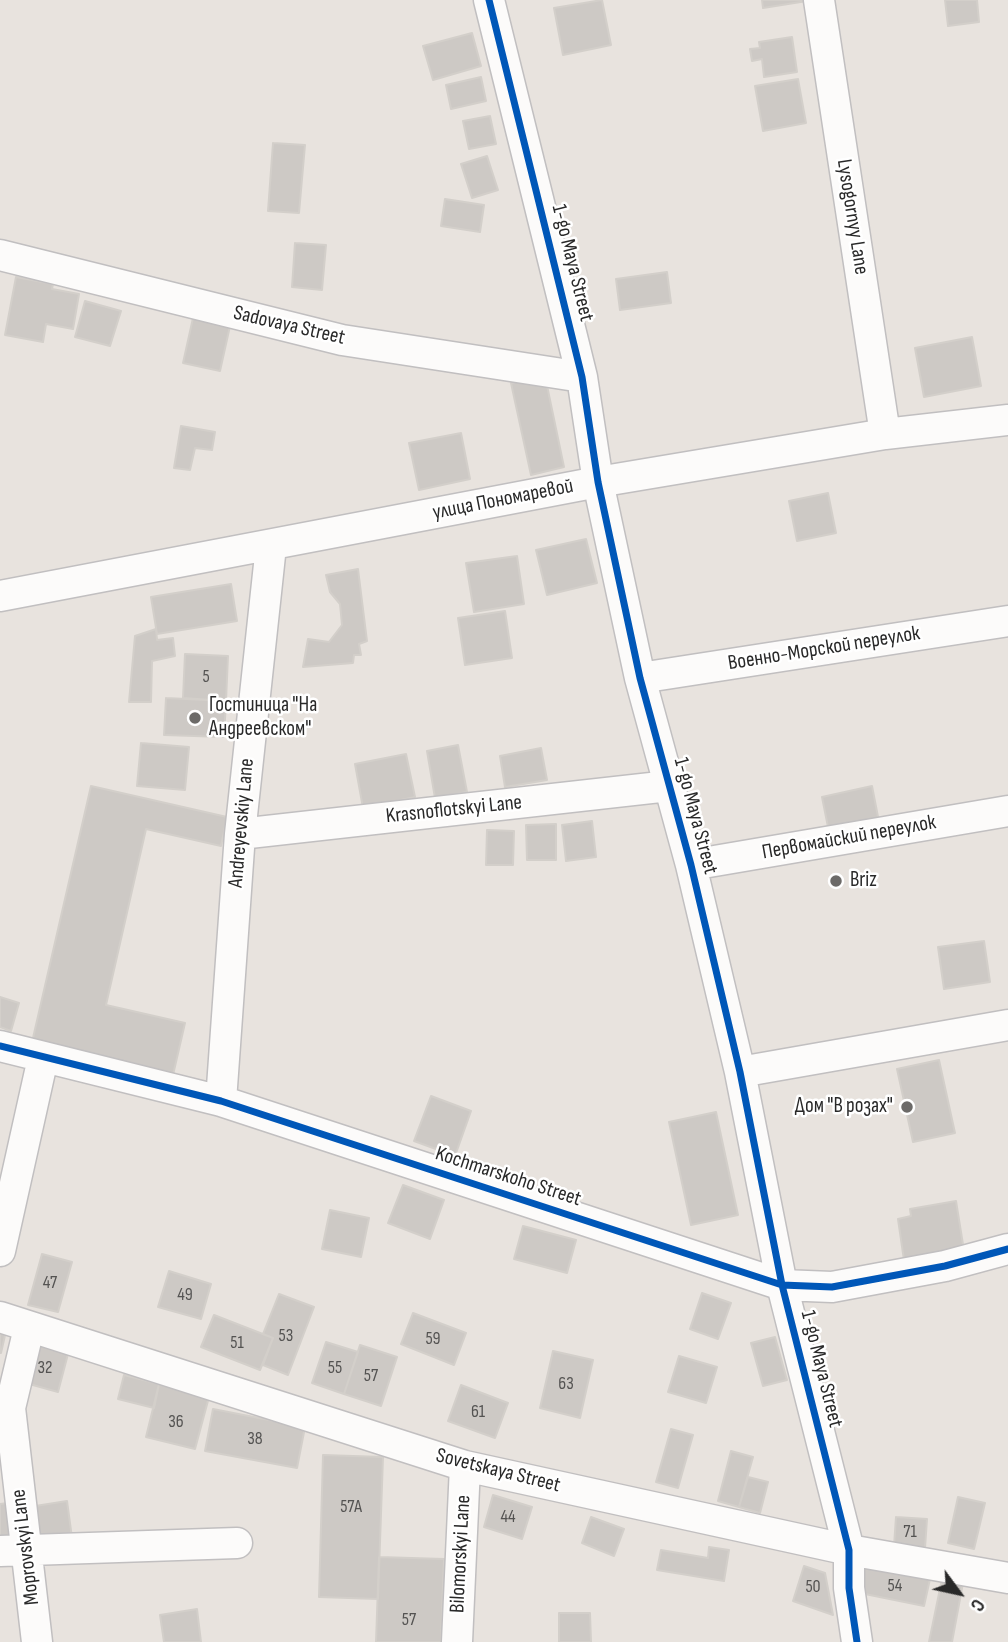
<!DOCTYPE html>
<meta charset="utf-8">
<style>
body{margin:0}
#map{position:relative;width:1008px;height:1642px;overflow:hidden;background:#e8e3de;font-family:"Sofia Sans Condensed",sans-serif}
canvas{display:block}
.north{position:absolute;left:924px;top:1558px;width:70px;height:70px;-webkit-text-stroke:5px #fff;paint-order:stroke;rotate:123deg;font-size:19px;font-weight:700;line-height:28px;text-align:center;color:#292929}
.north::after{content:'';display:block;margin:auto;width:24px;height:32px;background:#292929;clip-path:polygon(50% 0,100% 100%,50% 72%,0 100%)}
</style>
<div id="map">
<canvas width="1008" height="1642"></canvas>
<div class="north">С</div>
</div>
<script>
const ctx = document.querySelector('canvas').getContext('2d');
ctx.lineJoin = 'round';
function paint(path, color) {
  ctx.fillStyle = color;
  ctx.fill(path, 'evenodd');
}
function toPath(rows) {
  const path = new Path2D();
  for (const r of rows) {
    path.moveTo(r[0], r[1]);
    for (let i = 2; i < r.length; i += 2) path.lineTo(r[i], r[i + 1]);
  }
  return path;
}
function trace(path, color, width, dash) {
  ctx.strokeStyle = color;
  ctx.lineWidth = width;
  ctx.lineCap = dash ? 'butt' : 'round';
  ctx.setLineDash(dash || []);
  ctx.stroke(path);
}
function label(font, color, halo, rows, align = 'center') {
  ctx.font = font + ' "Sofia Sans Condensed",sans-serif';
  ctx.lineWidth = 5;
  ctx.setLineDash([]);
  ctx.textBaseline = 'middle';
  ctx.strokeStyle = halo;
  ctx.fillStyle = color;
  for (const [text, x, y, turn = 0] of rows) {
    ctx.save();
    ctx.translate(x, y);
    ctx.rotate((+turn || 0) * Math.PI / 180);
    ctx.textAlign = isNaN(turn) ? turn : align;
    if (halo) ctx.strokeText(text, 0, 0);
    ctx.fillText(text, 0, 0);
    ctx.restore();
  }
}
const building = toPath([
 [602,0,611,45,563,55,554,8,602,0],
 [762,0,807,0,807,1,763,8,762,0],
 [945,0,977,0,979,22,948,26,945,0],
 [472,33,481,66,433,80,423,46,472,33],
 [792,37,797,72,764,77,762,59,752,61,750,49,760,48,759,42,792,37],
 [481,77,486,101,451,109,446,85,481,77],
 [798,79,806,123,763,131,755,86,798,79],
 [490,116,496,144,469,149,463,121,490,116],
 [273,143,305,145,299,213,268,211,273,143],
 [487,156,498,190,472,198,461,164,487,156],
 [445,199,484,205,480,232,441,226,445,199],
 [295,243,326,245,322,290,292,287,295,243],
 [667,272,671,303,620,310,616,279,667,272],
 [16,277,53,284,52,289,79,294,73,329,46,324,43,342,5,335,16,277],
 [85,301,121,311,110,346,75,337,85,301],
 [193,318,230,326,220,371,183,363,193,318],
 [972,337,981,386,924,397,915,348,972,337],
 [545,376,564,467,531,475,511,383,545,376],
 [181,426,215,432,212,450,195,448,190,470,174,468,181,426],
 [461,433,470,479,419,490,409,443,461,433],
 [828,493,836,533,797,541,789,501,828,493],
 [586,539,597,583,547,595,536,550,586,539],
 [517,556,524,604,474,612,466,563,517,556],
 [358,569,367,641,359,644,361,655,354,655,353,663,303,667,308,639,329,642,342,625,340,604,330,592,326,575,358,569],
 [231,584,237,621,157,634,151,597,231,584],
 [505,611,512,658,465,665,458,618,505,611],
 [156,629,157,640,173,638,175,656,152,661,151,702,129,702,135,636,156,629],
 [185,654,228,656,226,701,183,698,185,654],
 [166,698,226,701,224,737,164,735,166,698],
 [141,743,189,747,185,790,137,786,141,743],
 [458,745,467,792,435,798,427,751,458,745],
 [541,748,547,780,505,787,500,756,541,748],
 [406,754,415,797,363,808,355,764,406,754],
 [91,786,227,817,221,846,146,829,106,1005,185,1023,173,1075,35,1043,33,1038,91,786],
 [872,786,879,822,829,832,822,797,872,786],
 [592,821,596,857,566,861,562,825,592,821],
 [556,824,556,860,527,860,526,825,556,824],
 [487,830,514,831,513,865,486,865,487,830],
 [984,941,990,982,944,989,938,947,984,941],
 [0,997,19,1003,11,1031,0,1027,0,997],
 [939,1060,955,1133,913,1142,897,1069,939,1060],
 [431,1096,471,1111,455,1156,414,1141,431,1096],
 [716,1112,738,1215,691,1225,669,1122,716,1112],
 [403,1185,444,1200,430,1239,388,1223,403,1185],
 [956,1201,965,1257,905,1267,898,1219,911,1216,910,1209,956,1201],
 [330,1210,369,1218,361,1257,322,1249,330,1210],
 [523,1226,576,1240,567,1273,514,1259,523,1226],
 [42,1254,72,1262,58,1312,28,1305,42,1254],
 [169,1271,211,1284,201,1319,158,1307,169,1271],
 [702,1293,731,1303,718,1339,690,1329,702,1293],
 [279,1294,314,1307,288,1375,263,1365,273,1338,263,1334,279,1294],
 [413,1313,466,1333,454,1365,401,1344,413,1313],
 [214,1315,273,1338,260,1370,201,1347,214,1315],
 [0,1330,6,1331,1,1353,0,1353,0,1330],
 [775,1337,787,1380,763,1386,751,1343,775,1337],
 [326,1342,358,1352,344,1394,312,1383,326,1342],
 [33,1344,68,1354,58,1392,22,1382,33,1344],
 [360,1345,397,1357,381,1406,344,1394,360,1345],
 [553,1351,593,1360,580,1418,540,1408,553,1351],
 [679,1356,717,1367,706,1403,668,1392,679,1356],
 [124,1375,159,1384,154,1408,118,1399,124,1375],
 [159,1384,209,1397,195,1449,146,1437,159,1384],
 [461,1385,508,1403,495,1438,448,1421,461,1385],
 [213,1409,305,1427,297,1468,205,1451,213,1409],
 [671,1429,693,1435,678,1488,656,1482,671,1429],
 [731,1451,753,1457,739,1507,718,1501,731,1451],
 [323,1455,383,1457,378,1599,319,1597,323,1455],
 [748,1477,768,1482,760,1513,739,1507,748,1477],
 [493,1495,532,1507,522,1539,484,1527,493,1495],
 [958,1497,985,1503,974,1549,948,1543,958,1497],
 [67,1501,72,1538,34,1544,29,1507,67,1501],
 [8,1503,12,1545,0,1546,0,1504,8,1503],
 [591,1517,624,1529,614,1556,582,1543,591,1517],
 [896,1517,927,1519,925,1548,894,1546,896,1517],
 [709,1547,729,1550,724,1581,657,1570,661,1550,708,1558,709,1547],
 [379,1557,444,1559,441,1642,376,1642,379,1557],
 [804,1566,825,1573,833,1615,793,1601,804,1566],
 [865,1566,930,1579,924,1606,860,1593,865,1566],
 [942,1579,963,1583,952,1642,929,1642,942,1579],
 [197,1609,201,1642,164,1642,160,1615,197,1609],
 [559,1613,590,1613,591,1642,559,1642,559,1613]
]);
paint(building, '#cdc9c5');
trace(building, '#d3cfca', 2);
const street = toPath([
 [489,0,582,377,598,482,640,678,691,865,740,1072,782,1285,849,1550,849,1588,857,1642],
 [819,0,885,434],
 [0,255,342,340,582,377],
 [0,596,598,482,885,434,1008,420],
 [640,678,1008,621],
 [240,834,669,786],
 [691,865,1008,811],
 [0,1046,221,1101,782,1285,832,1287,945,1266,1008,1249],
 [740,1072,1008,1025],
 [221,1101,240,834,271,546],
 [0,1251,43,1058],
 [0,1317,465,1466,849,1550,1008,1578],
 [29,1328,10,1408,37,1642],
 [0,1551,237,1543],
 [457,1642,465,1466]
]);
trace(street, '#c1bfc0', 33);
trace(street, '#fcfbfa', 30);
trace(toPath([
 [489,0,582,377,598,482,640,678,691,865,740,1072,782,1285,849,1550,849,1588,857,1642],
 [0,1046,221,1101,782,1285,832,1287,945,1266,1008,1249]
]), '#0057b8', 7);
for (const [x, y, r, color] of [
 [195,718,7,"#6c6a68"],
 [836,881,7,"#6c6a68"],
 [907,1107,7,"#6c6a68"]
]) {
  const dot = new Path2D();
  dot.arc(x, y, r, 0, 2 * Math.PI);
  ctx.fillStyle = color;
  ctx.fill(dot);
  trace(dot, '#fff', 2.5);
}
label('18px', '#545352', null, [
 ["5",206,677],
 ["47",50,1283],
 ["49",185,1295],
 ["53",286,1336],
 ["59",433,1339],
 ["51",237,1343],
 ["32",45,1368],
 ["55",335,1368],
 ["57",371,1376],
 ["63",566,1384],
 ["61",478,1412],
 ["36",176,1422],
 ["38",255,1439],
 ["57А",351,1507],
 ["44",508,1517],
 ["71",910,1532],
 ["54",895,1586],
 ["50",813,1587],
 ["57",409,1620]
]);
label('21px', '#292929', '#fff', [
 ["Lysogornyy Lane",852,217,81],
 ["1-go Maya Street",572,263,76],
 ["Sadovaya Street",289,326,13],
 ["улица Пономаревой",503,500,-11],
 ["Военно-Морской переулок",824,649,-9],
 ["Krasnoflotskyi Lane",454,810,-6],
 ["1-go Maya Street",695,816,75],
 ["Andreyevskiy Lane",242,823,-85],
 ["Первомайский переулок",849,838,-10],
 ["Kochmarskoho Street",508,1177,18],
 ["1-go Maya Street",821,1369,76],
 ["Sovetskaya Street",498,1471,14],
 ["Moprovskyi Lane",26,1547,-97],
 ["Bilomorskyi Lane",461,1554,-87]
]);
label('21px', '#292929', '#fff', [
 ["Гостиница \"На",209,706],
 ["Андреевском\"",209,730],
 ["Briz",850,881],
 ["Дом \"В розах\"",893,1107,"right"]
], 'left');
</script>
